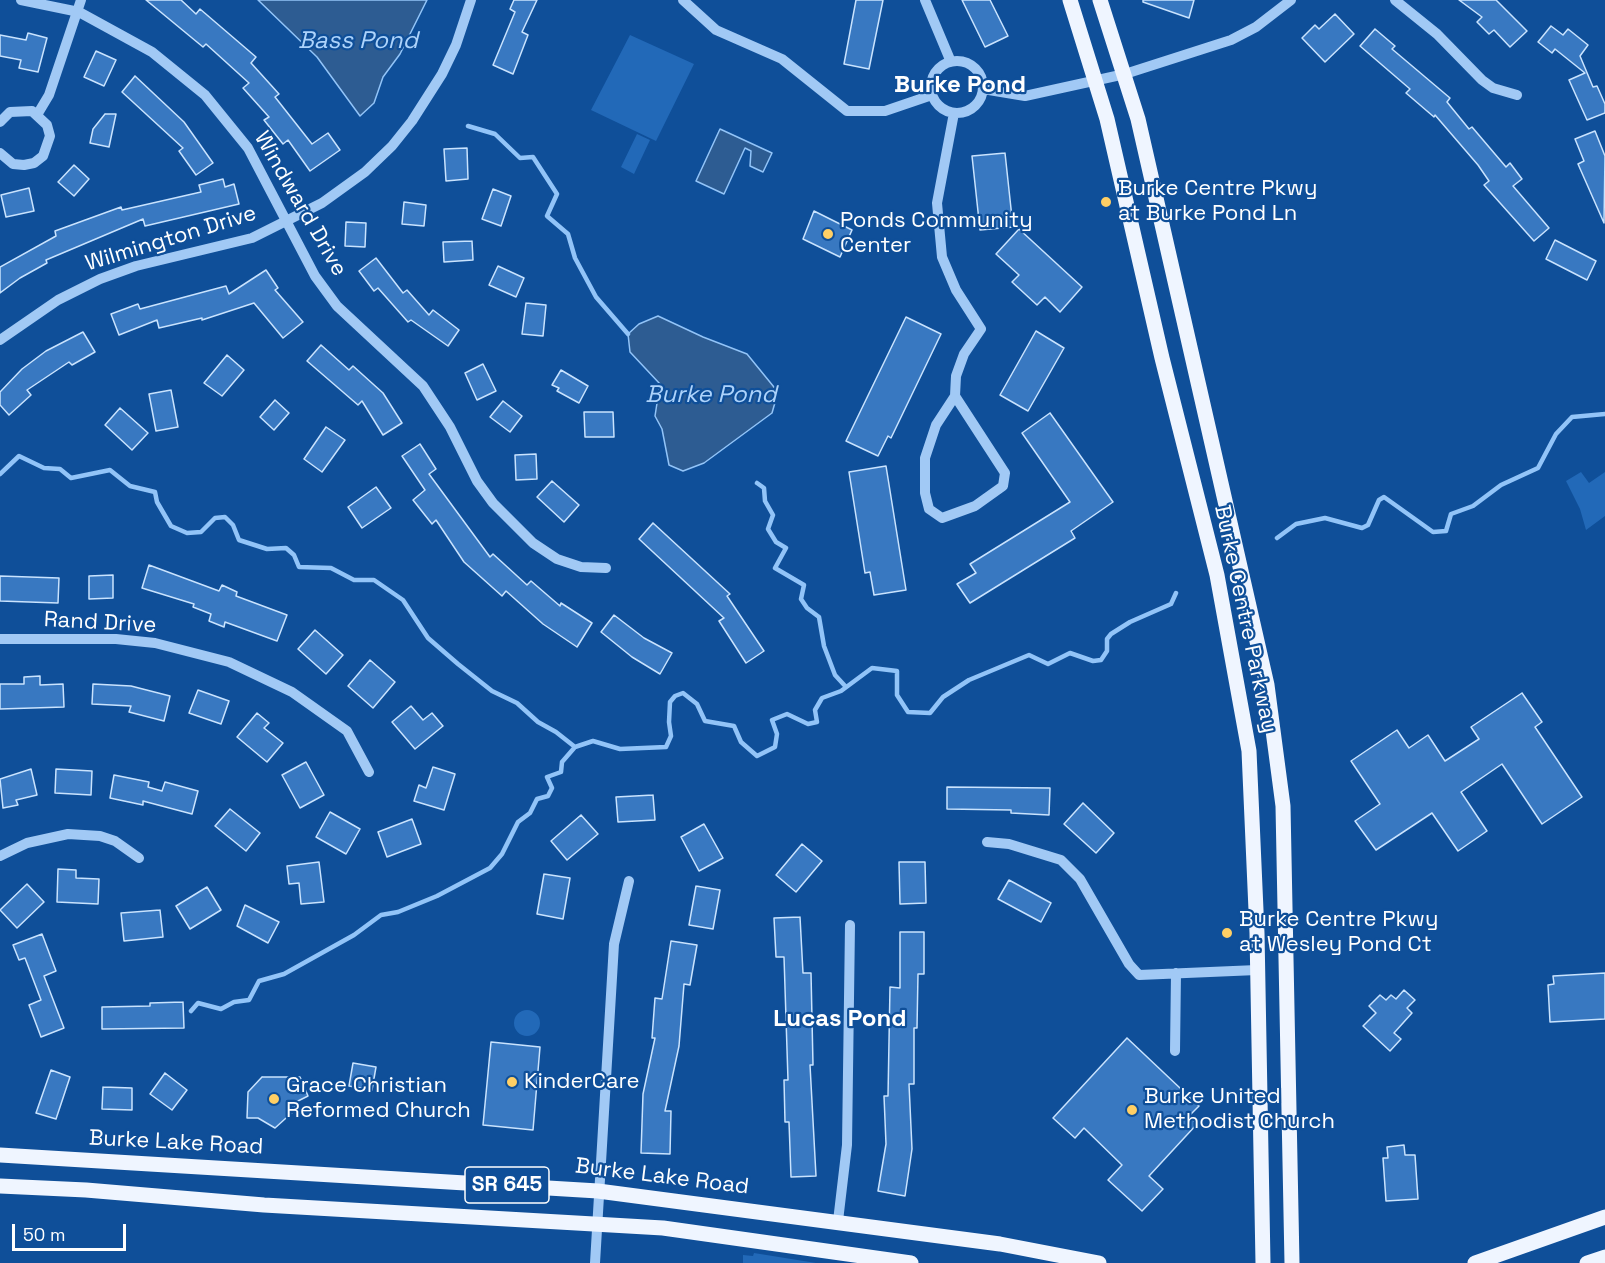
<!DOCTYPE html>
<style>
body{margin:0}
#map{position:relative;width:1605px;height:1263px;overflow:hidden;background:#0f4f99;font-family:"Space Grotesk",sans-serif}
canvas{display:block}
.scale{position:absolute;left:12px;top:1224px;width:114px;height:27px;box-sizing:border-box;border:3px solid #fff;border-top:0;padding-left:8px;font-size:18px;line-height:21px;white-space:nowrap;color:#fff;-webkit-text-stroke:4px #0f4f99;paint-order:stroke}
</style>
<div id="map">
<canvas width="1605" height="1263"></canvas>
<div class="scale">50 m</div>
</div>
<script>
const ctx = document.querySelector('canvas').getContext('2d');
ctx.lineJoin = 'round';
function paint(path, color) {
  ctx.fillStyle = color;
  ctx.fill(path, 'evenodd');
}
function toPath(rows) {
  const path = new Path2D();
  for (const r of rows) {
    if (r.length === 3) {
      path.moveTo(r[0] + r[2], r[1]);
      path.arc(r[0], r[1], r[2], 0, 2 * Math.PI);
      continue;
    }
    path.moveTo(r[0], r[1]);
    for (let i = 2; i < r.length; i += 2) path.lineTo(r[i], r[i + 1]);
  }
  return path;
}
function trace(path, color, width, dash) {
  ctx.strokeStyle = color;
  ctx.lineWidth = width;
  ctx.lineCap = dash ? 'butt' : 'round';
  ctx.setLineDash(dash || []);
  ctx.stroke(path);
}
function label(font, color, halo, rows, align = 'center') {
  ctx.font = font + ' "Space Grotesk",sans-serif';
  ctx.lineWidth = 4.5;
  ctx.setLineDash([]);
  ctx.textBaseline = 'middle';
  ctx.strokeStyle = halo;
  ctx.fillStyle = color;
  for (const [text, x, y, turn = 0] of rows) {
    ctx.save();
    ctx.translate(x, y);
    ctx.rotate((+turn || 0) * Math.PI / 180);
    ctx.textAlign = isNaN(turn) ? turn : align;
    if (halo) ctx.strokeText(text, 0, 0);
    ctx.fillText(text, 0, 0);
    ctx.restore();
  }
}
paint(toPath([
 [630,35,694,64,656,141,591,110],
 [637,134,650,140,634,174,621,167],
 [1581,472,1589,483,1605,472,1605,516,1586,530,1580,509,1566,481],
 [527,1023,13],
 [754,1253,816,1263,743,1263,743,1255,753,1256]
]), '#2269b8');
const water = toPath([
 [258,0,427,0,400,54,383,77,374,103,360,116,317,57,258,0],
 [720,129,772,153,763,172,750,166,751,151,745,148,724,194,696,181,720,129],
 [658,316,703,337,747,354,778,392,772,413,704,463,683,471,669,465,662,429,655,416,660,384,630,352,628,334,639,324,658,316]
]);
paint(water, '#2d5c92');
trace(water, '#92c4f8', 1.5);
trace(toPath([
 [468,126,495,134,520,158,533,157,557,194,547,216,568,234,575,258,596,297,628,334],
 [0,474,19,456,44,468,60,469,71,478,110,470,130,486,155,492,157,502,171,526,187,533,201,532,215,518,225,517,233,525,239,540,267,549,286,548,294,555,299,567,331,568,354,580,374,580,403,600,428,638,458,664,492,691,517,703,538,722,556,732,575,747],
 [757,483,764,488,765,501,773,515,768,529,776,542,786,548,775,568,804,585,801,599,807,608,819,617,824,646,835,675,846,687],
 [1277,538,1296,524,1325,518,1362,528,1368,525,1379,500,1384,497,1433,532,1446,531,1451,514,1473,506,1501,485,1538,468,1556,434,1572,417,1605,414],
 [191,1011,198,1003,221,1009,234,1002,249,1000,259,981,284,974,354,935,381,915,398,912,437,896,490,868,502,854,518,822,530,813,537,799,548,796,552,788,547,777,561,772,562,762,575,747,593,741,620,749,666,747,671,736,669,722,670,702,675,696,683,693,697,704,705,721,734,726,741,742,757,756,775,747,777,734,772,720,787,714,808,724,817,722,815,710,822,698,841,691,872,668,897,671,897,695,908,712,930,713,943,697,969,680,1029,655,1048,664,1070,653,1093,661,1101,660,1107,651,1107,639,1111,634,1130,622,1171,604,1176,593]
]), '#92c4f8', 4.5);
const building = toPath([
 [146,0,181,0,196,14,200,9,256,57,251,63,279,94,275,97,312,144,328,133,340,150,310,171,288,140,283,144,264,120,269,117,243,88,249,83,206,44,203,47,146,0],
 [514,0,537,0,522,32,528,35,513,74,493,65,515,12,510,9,514,0],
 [856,0,883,0,869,69,844,64,856,0],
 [962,0,990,0,1008,36,985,47,962,0],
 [1143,0,1194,0,1189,18,1143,2,1143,0],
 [1459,0,1496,0,1527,31,1510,47,1494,30,1489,34,1477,22,1482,17,1459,0],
 [1335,14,1354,34,1325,62,1302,38,1315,25,1319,29,1335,14],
 [1551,26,1563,35,1568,29,1588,45,1580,56,1593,87,1597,86,1605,104,1605,113,1587,120,1569,80,1585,73,1555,49,1552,53,1538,42,1551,26],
 [1375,29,1395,46,1392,49,1450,98,1447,102,1469,129,1472,127,1506,167,1510,163,1522,179,1513,186,1549,228,1534,241,1484,185,1489,181,1478,165,1435,115,1434,117,1406,93,1410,89,1360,46,1375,29],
 [28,33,47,38,38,72,19,68,21,60,0,56,0,35,26,40,28,33],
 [96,51,116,60,104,86,84,77,96,51],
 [135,76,184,122,213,163,196,175,179,151,183,148,122,92,135,76],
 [105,114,116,114,109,147,90,143,93,129,105,114],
 [1595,131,1605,156,1604,223,1578,164,1584,161,1575,139,1595,131],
 [467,148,468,179,446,181,444,149,467,148],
 [1005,153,1013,227,980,230,972,156,1005,153],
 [74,165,89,179,74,196,58,182,74,165],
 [223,179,225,187,234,184,239,204,145,226,143,219,46,260,47,263,20,278,0,293,0,267,56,236,55,231,121,207,122,210,201,192,199,185,223,179],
 [29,188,34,211,6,217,1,195,29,188],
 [493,189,511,196,501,226,482,219,493,189],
 [404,202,426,205,424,226,402,224,404,202],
 [814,211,852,230,840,257,803,239,814,211],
 [346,222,366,223,365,247,345,246,346,222],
 [1019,229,1082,287,1060,312,1045,297,1037,305,1012,282,1019,275,996,254,1019,229],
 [1555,240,1596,261,1587,280,1546,259,1555,240],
 [472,241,473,260,444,262,443,242,472,241],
 [376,258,403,293,407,290,429,315,433,310,459,330,448,346,411,320,408,322,378,288,374,291,359,271,376,258],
 [498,266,524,278,516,297,489,285,498,266],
 [266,270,278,288,275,290,303,322,283,338,254,303,202,320,202,318,159,328,157,320,119,335,111,314,138,304,140,309,226,286,229,294,266,270],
 [526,303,546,305,543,336,522,334,526,303],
 [906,317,941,334,891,438,888,436,878,456,846,441,906,317],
 [1036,331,1064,348,1028,411,1000,395,1036,331],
 [83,332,95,352,72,365,69,362,27,390,31,395,9,415,0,405,0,392,22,369,46,351,83,332],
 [321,345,349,370,353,366,383,393,402,423,383,435,362,401,358,405,307,361,321,345],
 [227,355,244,370,222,396,204,383,227,355],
 [483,364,496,391,477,400,465,373,483,364],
 [561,370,588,386,579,403,557,391,559,388,552,385,561,370],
 [171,390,178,427,156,431,149,394,171,390],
 [275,400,289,413,274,430,260,417,275,400],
 [503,401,522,416,510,432,490,417,503,401],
 [120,408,148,433,132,450,105,425,120,408],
 [584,412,613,412,614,437,585,437,584,412],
 [1050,413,1113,502,1071,531,1075,538,970,603,957,584,976,573,970,564,1070,502,1022,433,1050,413],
 [326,427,345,440,322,472,304,459,326,427],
 [420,444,436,469,429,474,490,557,493,554,527,585,531,581,560,606,561,603,592,623,577,647,543,624,506,591,502,596,464,562,436,520,432,524,413,500,425,490,402,456,420,444],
 [536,454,537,479,516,480,515,455,536,454],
 [886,466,906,590,874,595,870,572,865,573,849,472,886,466],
 [552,481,579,505,564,522,537,497,552,481],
 [376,487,391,508,362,528,348,507,376,487],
 [653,523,730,594,727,596,764,651,746,663,719,621,724,618,639,539,653,523],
 [149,565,219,591,222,585,237,592,236,596,287,615,277,641,225,622,224,627,209,621,211,614,193,607,194,604,142,588,149,565],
 [113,575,113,598,89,599,89,576,113,575],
 [0,576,59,578,58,603,0,601,0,576],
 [614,615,644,638,672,653,660,674,632,657,601,632,614,615],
 [315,630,343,655,326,674,298,649,315,630],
 [370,660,395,682,373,708,348,686,370,660],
 [40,676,40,685,63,684,64,707,0,709,0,684,24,684,24,677,40,676],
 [93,684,131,686,170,696,164,721,129,712,131,706,92,704,93,684],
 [198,690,229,701,221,724,189,713,198,690],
 [1522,693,1542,722,1535,727,1582,797,1542,824,1502,764,1461,792,1487,831,1458,851,1432,813,1376,850,1355,821,1380,804,1351,761,1397,730,1409,748,1428,735,1445,761,1479,739,1471,727,1522,693],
 [411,706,423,720,432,713,443,726,415,749,392,722,411,706],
 [257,713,269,723,264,728,283,743,267,762,237,737,257,713],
 [306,762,324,795,300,808,282,775,306,762],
 [433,767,455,774,444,810,414,801,419,785,426,788,433,767],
 [31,769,37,795,16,800,18,805,3,808,0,779,31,769],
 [56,769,92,771,91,795,55,793,56,769],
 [114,775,149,782,148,787,162,791,165,782,198,791,192,814,143,801,143,805,110,798,114,775],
 [947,787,1050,788,1049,815,1011,813,1011,810,947,809,947,787],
 [653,795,655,820,618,822,616,797,653,795],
 [1083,803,1114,833,1096,853,1064,824,1083,803],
 [230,809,260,833,246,851,215,826,230,809],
 [330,812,360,829,346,854,316,837,330,812],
 [581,815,598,834,567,860,551,841,581,815],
 [412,819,421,844,387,857,378,832,412,819],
 [704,824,723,858,699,871,681,837,704,824],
 [802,844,822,861,796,892,776,875,802,844],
 [319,862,324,902,301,904,299,883,289,884,287,866,319,862],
 [899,862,925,862,926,903,900,904,899,862],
 [58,869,76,870,76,878,99,879,98,904,57,902,58,869],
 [544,874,570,878,563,919,537,914,544,874],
 [1009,880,1051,903,1041,922,998,899,1009,880],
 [27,884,44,902,17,928,0,910,27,884],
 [696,886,720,890,713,929,689,925,696,886],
 [207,887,221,910,190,929,176,906,207,887],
 [245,905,279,922,268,943,237,926,245,905],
 [160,910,163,937,124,941,121,913,160,910],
 [800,917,803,973,811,973,813,1065,810,1065,816,1176,791,1177,789,1122,785,1122,784,1080,788,1080,784,957,776,957,774,918,800,917],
 [900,932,924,932,924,974,918,974,917,1028,914,1028,914,1084,909,1084,912,1149,905,1196,878,1191,886,1144,884,1096,888,1096,890,987,900,988,900,932],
 [42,934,56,971,44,976,64,1028,41,1037,29,1005,41,1000,25,958,19,960,13,945,42,934],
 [671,941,697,945,690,985,684,984,679,1046,665,1111,671,1111,670,1154,641,1153,643,1094,655,1038,652,1038,655,998,662,999,671,941],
 [1605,973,1605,1019,1550,1022,1548,985,1554,984,1553,976,1605,973],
 [1404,990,1415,1000,1407,1008,1412,1013,1394,1033,1401,1039,1390,1051,1363,1026,1376,1013,1369,1006,1380,995,1386,1000,1391,995,1396,999,1404,990],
 [183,1002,184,1028,102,1029,102,1007,150,1006,150,1003,183,1002],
 [1127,1038,1199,1106,1189,1116,1197,1124,1149,1176,1163,1189,1142,1211,1108,1180,1122,1165,1084,1128,1075,1138,1053,1118,1127,1038],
 [491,1042,540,1047,533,1130,483,1125,491,1042],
 [353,1063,376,1067,372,1090,349,1086,353,1063],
 [51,1070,70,1077,56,1119,36,1113,51,1070],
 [165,1073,187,1090,172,1110,150,1094,165,1073],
 [262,1077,300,1077,308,1096,294,1103,296,1109,275,1128,258,1118,247,1118,248,1092,262,1077],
 [103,1087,132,1088,132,1110,102,1109,103,1087],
 [1404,1145,1405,1155,1415,1155,1418,1199,1386,1201,1383,1158,1388,1158,1387,1147,1404,1145]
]);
paint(building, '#3878c1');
trace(building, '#c9e3fe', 1.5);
trace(toPath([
 [21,0,79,12,152,52,205,95,248,148,315,276,337,306,423,386,450,427,477,481,493,503,533,543,557,559,581,567,606,568],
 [683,0,716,30,782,59,847,111,885,111,932,95],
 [925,0,951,62],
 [1395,0,1437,34,1482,80,1493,88,1517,95],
 [957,87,26],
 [983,89,1025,96,1125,74,1231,40,1256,27,1291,0],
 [954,113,937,203,942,257,956,290,981,329,964,354,956,376,955,396,936,425,925,458,925,493,929,509,942,518,975,506,1003,486,1005,473,955,396],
 [37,115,49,95,81,0],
 [0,122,10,112,32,111,47,125,50,136,43,156,34,163,24,165,13,164,0,153],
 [0,340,58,300,100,279,136,266,252,238,322,203,365,172,392,146,412,121,442,74,456,45,471,0],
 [0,639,116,639,155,643,229,662,292,692,347,731,369,772],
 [987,842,1009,844,1061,860,1080,879,1129,964,1139,975,1257,970],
 [0,856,27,843,68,834,100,836,115,841,139,858],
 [1175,1051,1176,973],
 [838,1221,847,1145,850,925],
 [595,1263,614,944,629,881]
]), '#a1c9f5', 10);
trace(toPath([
 [1070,0,1107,119,1162,358,1217,575,1249,751,1257,933,1263,1263],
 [1100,0,1138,119,1267,685,1283,806,1292,1263],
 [0,1155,598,1191,1000,1244,1099,1263],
 [0,1186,86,1190,264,1205,663,1228,911,1263],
 [1475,1263,1605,1217],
 [1587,1263,1605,1257]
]), '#eff5ff', 15);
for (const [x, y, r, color] of [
 [1106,202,6,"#ffcf65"],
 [828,234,6,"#ffcf65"],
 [1227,933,6,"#ffcf65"],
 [512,1082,6,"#ffcf65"],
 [274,1099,6,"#ffcf65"],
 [1132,1110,6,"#ffcf65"]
]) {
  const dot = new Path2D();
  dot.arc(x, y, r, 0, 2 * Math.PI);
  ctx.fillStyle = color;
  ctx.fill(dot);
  trace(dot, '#0f4f99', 2);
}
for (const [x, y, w] of [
 [507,1185,84]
]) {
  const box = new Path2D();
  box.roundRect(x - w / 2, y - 18, w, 36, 4.5);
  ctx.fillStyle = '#0f4f99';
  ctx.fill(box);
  trace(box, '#fff', 1.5);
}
label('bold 21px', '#fff', null, [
 ["SR 645",507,1185]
]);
label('22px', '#fff', '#0f4f99', [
 ["Burke Centre Pkwy",1118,189],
 ["at Burke Pond Ln",1118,214],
 ["Ponds Community",840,221],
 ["Center",840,246],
 ["Burke Centre Pkwy",1239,920],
 ["at Wesley Pond Ct",1239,945],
 ["KinderCare",524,1082],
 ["Grace Christian",286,1086],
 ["Reformed Church",286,1111],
 ["Burke United",1144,1097],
 ["Methodist Church",1144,1122]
], 'left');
label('22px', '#fff', '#0f4f99', [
 ["Windward Drive",300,204,60],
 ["Wilmington Drive",171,239,-17],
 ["Burke Centre Parkway",1245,619,78],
 ["Rand Drive",100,623,3],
 ["Burke Lake Road",176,1143,3],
 ["Burke Lake Road",662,1177,7]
]);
label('italic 24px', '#add3fb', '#0f4f99', [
 ["Bass Pond",358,41],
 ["Burke Pond",711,395]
]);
label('bold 24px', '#fff', '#0f4f99', [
 ["Burke Pond",960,85],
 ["Lucas Pond",840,1019]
]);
</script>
